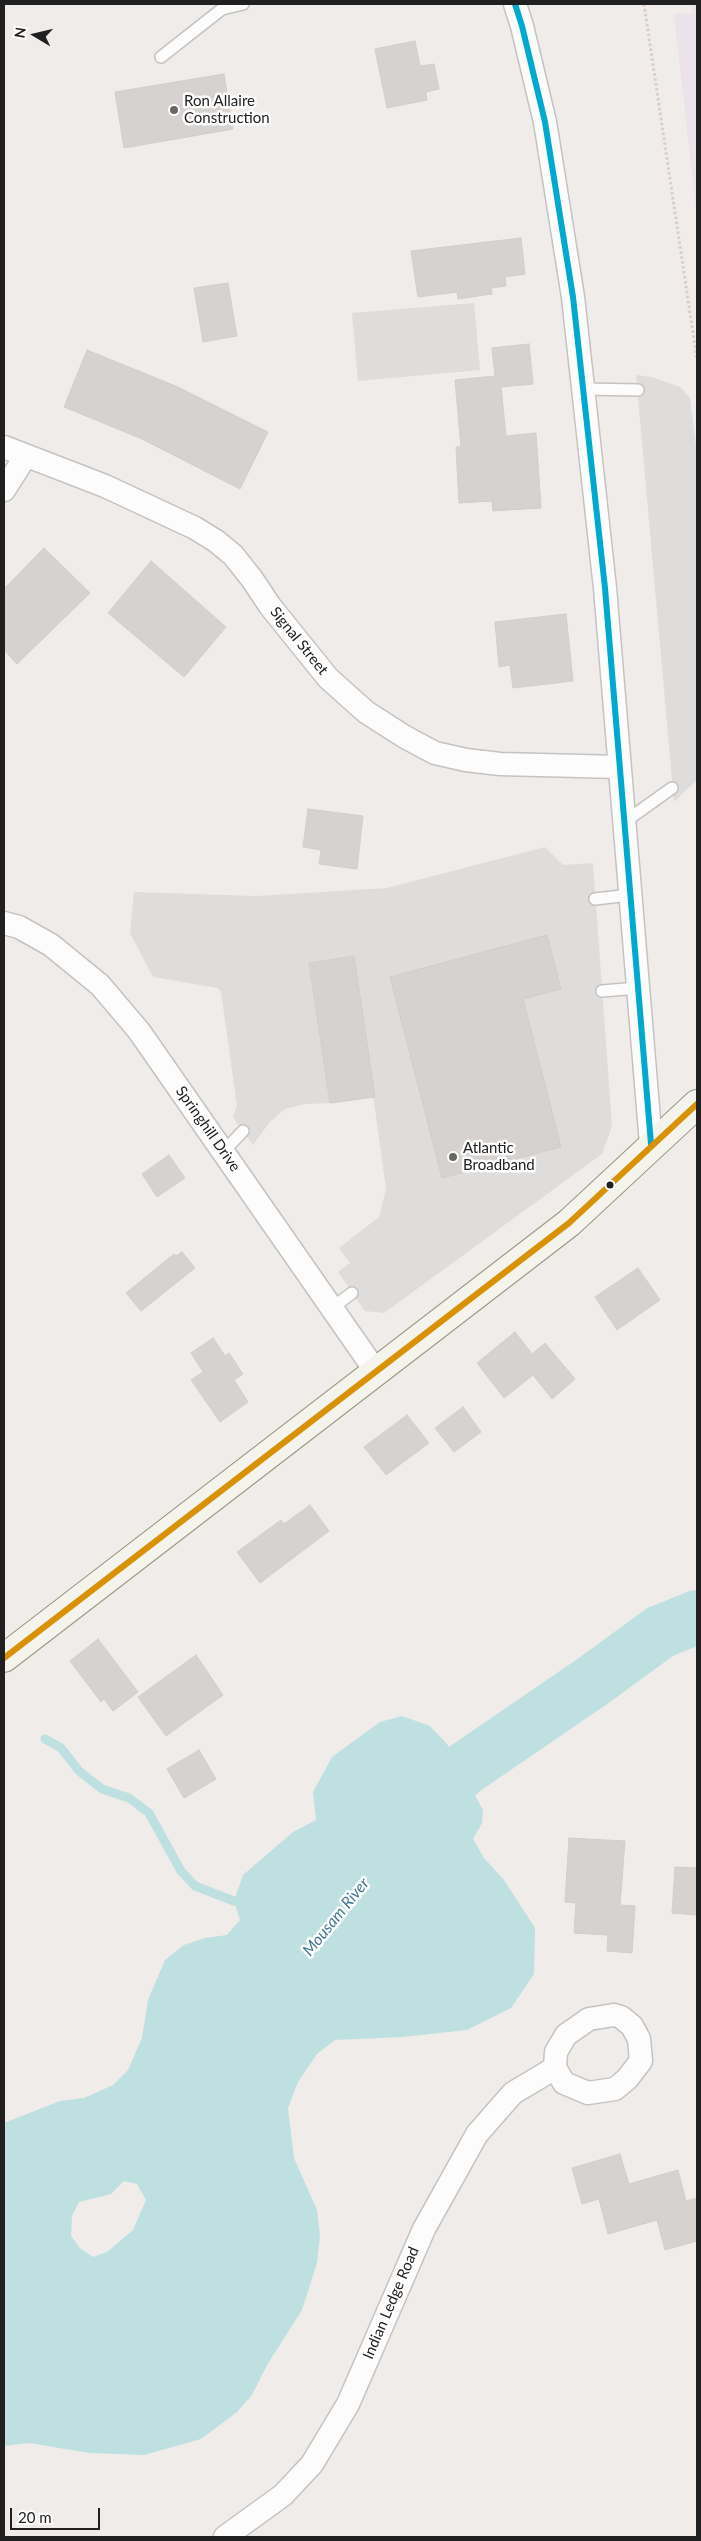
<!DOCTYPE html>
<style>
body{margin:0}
#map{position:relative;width:701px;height:2541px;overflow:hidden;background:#efece9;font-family:Lato,sans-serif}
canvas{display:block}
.frame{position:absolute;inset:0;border:5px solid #202020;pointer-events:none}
.north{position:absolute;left:10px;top:10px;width:50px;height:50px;-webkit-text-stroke:4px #fff;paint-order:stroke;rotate:279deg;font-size:14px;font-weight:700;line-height:20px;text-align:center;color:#202020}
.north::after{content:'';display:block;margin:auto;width:18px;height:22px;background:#202020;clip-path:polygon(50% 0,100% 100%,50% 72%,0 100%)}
.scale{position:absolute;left:10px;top:2508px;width:90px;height:22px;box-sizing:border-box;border:2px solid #202020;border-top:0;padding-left:6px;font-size:15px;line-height:18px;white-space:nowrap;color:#202020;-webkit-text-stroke:4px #fff;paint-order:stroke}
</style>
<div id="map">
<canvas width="701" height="2541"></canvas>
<div class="frame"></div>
<div class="north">N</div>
<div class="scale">20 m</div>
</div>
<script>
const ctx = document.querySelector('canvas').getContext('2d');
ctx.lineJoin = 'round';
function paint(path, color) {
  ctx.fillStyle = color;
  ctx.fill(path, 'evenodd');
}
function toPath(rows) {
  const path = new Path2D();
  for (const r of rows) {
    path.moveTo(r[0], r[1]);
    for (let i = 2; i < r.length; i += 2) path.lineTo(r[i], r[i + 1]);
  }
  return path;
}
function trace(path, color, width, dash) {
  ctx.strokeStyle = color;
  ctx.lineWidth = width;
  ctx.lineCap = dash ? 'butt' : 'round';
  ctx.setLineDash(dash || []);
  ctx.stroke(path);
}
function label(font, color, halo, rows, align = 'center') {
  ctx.font = font + ' Lato,sans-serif';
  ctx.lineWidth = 5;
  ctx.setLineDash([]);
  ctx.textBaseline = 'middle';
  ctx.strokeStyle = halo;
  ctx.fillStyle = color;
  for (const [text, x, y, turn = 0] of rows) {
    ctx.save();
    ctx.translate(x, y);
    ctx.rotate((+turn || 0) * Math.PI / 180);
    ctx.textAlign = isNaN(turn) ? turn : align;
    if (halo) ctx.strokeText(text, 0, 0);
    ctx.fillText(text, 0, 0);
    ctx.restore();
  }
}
paint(toPath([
 [692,4,697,4,697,219,674,14,693,13]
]), '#ece2ea');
paint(toPath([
 [474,303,480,370,358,381,352,313],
 [636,375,652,377,680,387,690,398,697,453,697,780,674,802],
 [545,847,563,865,593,863,612,1126,602,1154,384,1313,365,1311,338,1272,350,1263,339,1248,379,1217,386,1189,354,957,309,963,330,1103,305,1104,285,1109,269,1123,253,1145,233,1117,237,1106,221,992,218,988,153,977,130,933,134,892,257,896,387,888]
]), '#dfdddc');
paint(toPath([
 [402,1716,430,1726,447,1744,483,1810,482,1823,473,1839,484,1858,504,1880,535,1928,534,1974,511,2008,467,2030,402,2037,335,2040,317,2054,298,2082,288,2108,294,2158,317,2210,320,2235,317,2263,302,2310,267,2365,252,2395,237,2412,201,2439,144,2455,89,2453,29,2443,4,2446,4,2123,60,2101,84,2098,113,2085,128,2070,142,2038,148,2000,165,1960,184,1945,205,1938,227,1935,240,1920,234,1901,243,1875,293,1832,316,1820,313,1792,332,1757,380,1722],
 [124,2181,137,2184,146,2200,133,2230,107,2252,93,2257,80,2248,71,2236,72,2216,79,2202,111,2194]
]), '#bee0e1');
trace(toPath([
 [45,1739,61,1748,79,1771,102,1789,129,1798,149,1813,181,1871,195,1886,234,1901]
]), '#bee0e1', 9);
trace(toPath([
 [411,1826,440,1791,463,1770,593,1681,660,1632,697,1617]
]), '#bee0e1', 54);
const building = toPath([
 [415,41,420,66,434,64,439,89,426,92,427,100,387,108,375,49,415,41],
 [224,74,233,129,124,148,115,92,224,74],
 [521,238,525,274,505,277,506,286,491,288,492,294,458,299,457,292,418,297,411,251,521,238],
 [228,283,237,336,203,342,194,288,228,283],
 [529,344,533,384,501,387,506,436,536,433,541,508,493,511,492,501,459,503,456,447,461,447,455,380,495,376,492,348,529,344],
 [87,350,178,387,268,432,240,489,142,439,64,407,87,350],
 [44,548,90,593,17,664,4,650,4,589,44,548],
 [151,561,226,627,184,677,108,613,151,561],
 [566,614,573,681,513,688,510,665,499,667,495,622,566,614],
 [308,809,363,816,357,869,319,864,321,850,303,847,308,809],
 [547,935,561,989,523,999,561,1147,442,1178,390,977,547,935],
 [354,956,375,1097,330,1103,309,963,354,956],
 [169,1155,185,1178,157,1197,142,1174,169,1155],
 [182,1252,195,1268,141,1311,126,1293,174,1254,176,1256,182,1252],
 [638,1268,660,1300,617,1330,595,1297,638,1268],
 [515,1332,532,1354,545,1343,575,1379,552,1399,533,1375,504,1398,477,1363,515,1332],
 [213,1338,225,1356,229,1353,243,1374,234,1380,248,1402,220,1422,191,1380,203,1372,191,1353,213,1338],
 [463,1407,481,1432,454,1452,435,1428,463,1407],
 [407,1415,429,1443,386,1475,364,1447,407,1415],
 [310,1505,329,1531,260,1583,237,1552,281,1520,284,1524,310,1505],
 [98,1639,138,1692,113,1711,104,1699,101,1702,70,1661,98,1639],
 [196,1655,223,1695,166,1736,138,1697,196,1655],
 [199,1750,216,1779,184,1798,167,1769,199,1750],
 [569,1838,625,1841,620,1905,635,1906,632,1953,607,1951,608,1935,574,1933,576,1903,565,1902,569,1838],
 [675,1867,697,1868,697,1915,672,1913,675,1867],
 [620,2154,629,2184,678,2170,686,2201,697,2198,697,2241,665,2250,657,2220,608,2234,599,2199,582,2204,572,2168,620,2154]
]);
paint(building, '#d5d2d0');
trace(building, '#d2cdcb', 1);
const service = toPath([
 [161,57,222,9,243,4],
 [584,389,638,390],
 [623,823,672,788],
 [595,899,630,895],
 [602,991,638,988],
 [224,1151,243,1131],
 [332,1308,352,1293]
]);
const minor = toPath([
 [515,4,522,26,545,122,573,297,605,588,651,1144],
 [4,447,105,486,195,528,216,541,233,555,252,579,270,606,328,678,366,712,405,737,435,753,466,760,500,764,619,767],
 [4,490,25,457],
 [4,923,19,927,51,945,100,985,139,1031,377,1373],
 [614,2015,621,2017,632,2026,639,2039,641,2061,627,2079,615,2089,588,2093,564,2083,555,2068,556,2052,566,2035,589,2019,614,2015],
 [225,2537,283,2495,312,2464,348,2404,424,2229,477,2134,513,2093,555,2068]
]);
const secondary = toPath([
 [4,1658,569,1223,697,1104]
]);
trace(service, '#c4c3c1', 14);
trace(minor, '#c4c3c1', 25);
trace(secondary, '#999681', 30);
trace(toPath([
 [644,4,697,360]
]), '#dbcccc', 3, [2.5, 2.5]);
trace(service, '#fdfcfc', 11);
trace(minor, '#fdfcfc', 22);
trace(secondary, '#f4f3ec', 28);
trace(toPath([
 [515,4,522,26,545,122,573,297,605,588,651,1144]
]), '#00a9ce', 6);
trace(toPath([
 [4,1658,569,1223,697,1104]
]), '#d79205', 6);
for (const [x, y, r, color] of [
 [174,110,5,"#686766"],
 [453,1157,5,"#686766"],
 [610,1185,4.5,"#202020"]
]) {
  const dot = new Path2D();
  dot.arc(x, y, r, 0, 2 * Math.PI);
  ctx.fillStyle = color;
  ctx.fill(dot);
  trace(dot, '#fff', 2);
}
label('15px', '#202020', '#fff', [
 ["Ron Allaire",184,101],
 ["Construction",184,118],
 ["Atlantic",463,1148],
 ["Broadband",463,1165]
], 'left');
label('15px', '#202020', '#fff', [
 ["Signal Street",299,641,51],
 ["Springhill Drive",208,1129,55],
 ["Indian Ledge Road",391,2303,-67]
]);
label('italic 16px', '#417790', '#fff', [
 ["Mousam River",336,1917,-51]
]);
</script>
